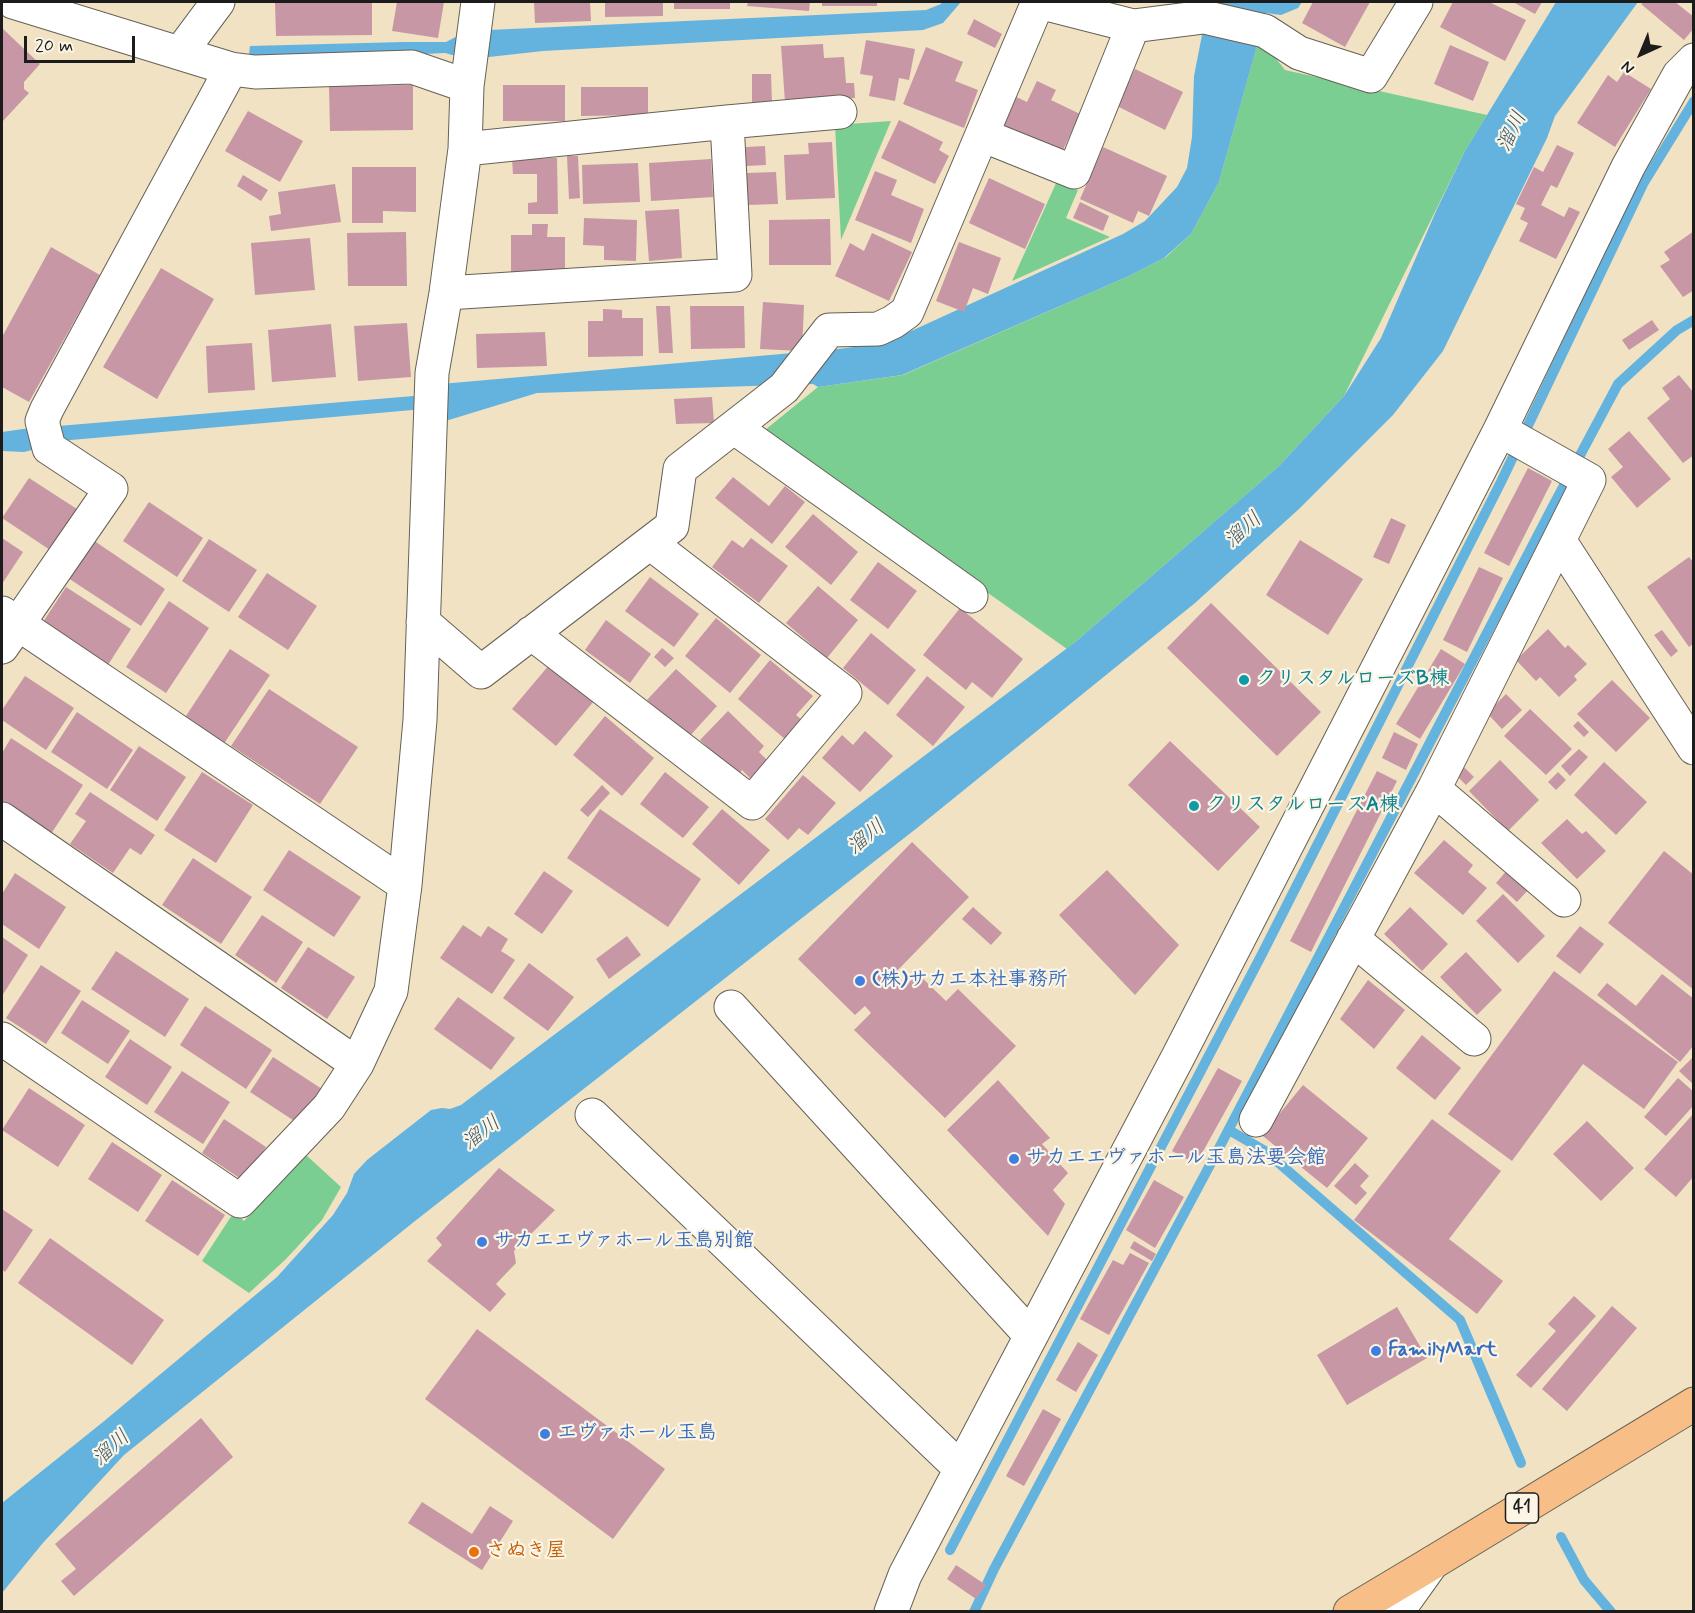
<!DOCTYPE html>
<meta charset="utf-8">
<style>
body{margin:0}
#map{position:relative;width:1695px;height:1613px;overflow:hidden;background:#f0e2c3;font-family:Mynerve,sans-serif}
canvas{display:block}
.frame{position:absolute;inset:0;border:3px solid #1c1c1c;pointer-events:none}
.north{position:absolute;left:1611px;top:24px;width:60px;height:60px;-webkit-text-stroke:4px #fcf5e5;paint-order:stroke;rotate:224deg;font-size:16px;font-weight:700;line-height:24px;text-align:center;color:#1c1c1c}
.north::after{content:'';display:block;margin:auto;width:21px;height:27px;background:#1c1c1c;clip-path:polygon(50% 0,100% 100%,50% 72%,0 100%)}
.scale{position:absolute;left:24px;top:36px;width:111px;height:27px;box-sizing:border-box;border:3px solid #1c1c1c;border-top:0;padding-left:8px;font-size:18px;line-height:21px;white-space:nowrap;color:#1c1c1c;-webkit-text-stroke:4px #fcf5e5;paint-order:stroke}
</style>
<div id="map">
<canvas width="1695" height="1613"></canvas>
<div class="frame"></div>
<div class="north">N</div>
<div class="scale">20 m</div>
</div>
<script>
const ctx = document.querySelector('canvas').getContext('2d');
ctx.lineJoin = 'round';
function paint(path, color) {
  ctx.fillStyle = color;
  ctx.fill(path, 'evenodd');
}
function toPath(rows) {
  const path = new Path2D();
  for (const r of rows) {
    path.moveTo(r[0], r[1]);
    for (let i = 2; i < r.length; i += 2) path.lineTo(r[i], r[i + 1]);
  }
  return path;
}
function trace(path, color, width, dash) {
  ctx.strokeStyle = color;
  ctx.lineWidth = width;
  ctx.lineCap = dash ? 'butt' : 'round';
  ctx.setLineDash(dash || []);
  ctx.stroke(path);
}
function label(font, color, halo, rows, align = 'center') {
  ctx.font = font + ' Mynerve,"Klee One",sans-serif';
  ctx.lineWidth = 4.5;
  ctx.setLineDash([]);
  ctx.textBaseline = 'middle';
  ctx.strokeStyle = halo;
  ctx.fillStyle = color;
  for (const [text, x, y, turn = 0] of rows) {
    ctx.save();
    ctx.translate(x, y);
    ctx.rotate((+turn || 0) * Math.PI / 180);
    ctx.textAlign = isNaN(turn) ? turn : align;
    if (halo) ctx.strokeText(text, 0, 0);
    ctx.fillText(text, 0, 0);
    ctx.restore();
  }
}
paint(toPath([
 [1257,45,1266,46,1285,70,1487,115,1465,151,1344,396,1279,466,1067,649,771,439,765,430,818,387,903,375,1129,276,1166,257,1191,234,1219,182],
 [891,121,841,240,835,125],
 [1057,181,1078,190,1066,218,1110,237,1012,281],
 [305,1154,341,1187,322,1220,286,1259,249,1293,202,1261,234,1212,244,1221]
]), '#7bce91');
paint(toPath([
 [942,2,961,2,943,23,923,30,543,51,480,58,463,58,445,53,261,62,249,55,250,46,404,42,446,42,467,31,926,10,941,4],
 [1212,2,1302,2,1298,8,1281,15,1266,13,1219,182,1191,234,1164,258,1129,276,902,375,818,387,813,384,537,393,439,423,424,409,71,440,24,452,2,451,2,432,23,429,425,395,441,384,838,349,885,343,1123,234,1145,221,1177,187,1187,168,1192,137,1194,76,1202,35],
 [1556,2,1638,2,1555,116,1547,138,1443,351,1393,415,1299,509,1195,603,917,828,415,1221,124,1455,42,1544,2,1593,2,1503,103,1422,277,1277,333,1215,347,1193,354,1174,367,1160,431,1110,442,1108,450,1109,461,1105,1074,643,1279,466,1344,396,1381,338,1437,209,1465,151]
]), '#64b3de');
trace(toPath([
 [1229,1130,1265,1151,1460,1320,1521,1463],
 [1561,1537,1584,1580,1611,1612],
 [950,1550,1261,956,1501,482,1643,184,1694,101],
 [974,1612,994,1569,1218,1150,1553,506,1618,384,1677,330,1694,320]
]), '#64b3de', 10);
paint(toPath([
 [275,2,372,2,372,35,276,36],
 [397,2,444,2,438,38,392,31],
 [534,2,590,2,591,21,535,23],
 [605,2,663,2,663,16,605,17],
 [674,2,730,2,730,9,674,9],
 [748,2,810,2,809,11,747,6],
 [822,2,877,2,877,6,822,6],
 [1313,2,1370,2,1345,47,1302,23],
 [1453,2,1489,2,1526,20,1505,61,1440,27],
 [1513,2,1542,2,1535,14],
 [1644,2,1675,2,1694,17,1694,28,1684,40,1641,4],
 [974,19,1002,34,995,48,967,34],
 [2,28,40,64,24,82,24,89,29,93,2,122],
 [866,40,915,49,909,80,899,78,895,101,869,96,873,76,860,74],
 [823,44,824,58,844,57,846,83,854,83,855,98,785,102,781,46],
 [1450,45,1489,62,1473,101,1434,84],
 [926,47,963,62,955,81,978,90,964,128,903,104],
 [1135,69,1183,92,1165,130,1117,106],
 [1624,72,1651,89,1615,147,1577,123,1608,75,1617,82],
 [752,74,771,74,772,103,752,103],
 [1037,81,1056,90,1051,100,1080,114,1062,152,999,124,1012,95,1027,102],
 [413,85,413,130,330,131,329,86],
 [503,85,565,85,565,121,503,121],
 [581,87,648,87,648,115,581,116],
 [248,111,303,141,280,182,225,151],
 [899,120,943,142,939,150,949,156,935,184,881,158],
 [832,142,835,198,786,200,784,155,809,154,808,143],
 [1557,145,1574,153,1557,188,1551,185,1541,205,1564,217,1569,207,1580,212,1556,259,1519,241,1528,223,1520,219,1525,208,1516,204,1534,167,1543,172],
 [765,146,766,165,746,166,746,147],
 [1103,147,1167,176,1149,216,1138,211,1133,223,1080,199],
 [567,156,578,156,580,198,569,199],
 [557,158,558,214,528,214,528,203,537,202,537,174,513,174,512,159],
 [711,159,713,197,651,201,649,163],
 [638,163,640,202,583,204,582,165],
 [352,167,416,167,416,212,383,211,383,223,352,223],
 [875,171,897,180,891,195,924,209,911,243,855,220],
 [776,172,778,204,747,205,746,173],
 [243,175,268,190,261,201,237,186],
 [989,178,1045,204,1025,249,969,223],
 [335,184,341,222,271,231,269,216,281,214,278,192],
 [1080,202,1109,216,1103,231,1073,218],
 [679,209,682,258,649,261,645,211],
 [584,218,637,220,636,261,604,260,604,246,583,245],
 [830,219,831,265,769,265,769,220],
 [532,224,548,224,547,237,565,237,565,275,511,275,511,235,532,235],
 [1694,231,1694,290,1683,297,1660,266,1670,260,1664,252],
 [406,232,407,286,348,286,347,233],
 [872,233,912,252,889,301,835,276,850,243,864,251],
 [310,238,315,290,255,295,251,243],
 [959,242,1001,258,988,294,973,288,964,312,936,301],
 [51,247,100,275,29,402,2,387,2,337],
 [161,268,214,299,157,399,103,367],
 [763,302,804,305,802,351,760,349],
 [656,306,670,306,673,353,659,353],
 [690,306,744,306,745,348,691,349],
 [603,309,622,310,622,318,643,318,643,356,588,357,588,321,603,321],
 [1652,320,1659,330,1629,350,1622,340],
 [407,323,411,377,358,381,354,326],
 [331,324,336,377,272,382,268,330],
 [545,332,547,366,477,368,476,334],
 [252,343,255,390,208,393,206,346],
 [1679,375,1694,393,1694,455,1683,463,1647,418,1670,399,1662,388],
 [712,397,714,423,676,424,674,399],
 [1629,431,1671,479,1637,508,1611,477,1623,467,1608,449],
 [1528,468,1552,481,1509,566,1484,553],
 [733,477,769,506,785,486,805,502,772,544,715,498],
 [29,478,80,511,53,552,2,518],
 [149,502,203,538,177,577,123,541],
 [813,514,858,552,831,585,785,547],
 [1391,518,1406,525,1389,564,1373,557],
 [2,538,23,552,2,584],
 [751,538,788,566,759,603,712,567,732,540,743,548],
 [209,539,257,570,229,612,182,581],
 [93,540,165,589,141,626,68,578],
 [1300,540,1363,579,1328,635,1266,595],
 [1689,557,1694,563,1694,643,1689,647,1647,587],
 [878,562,917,591,888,629,850,600],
 [1479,567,1503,578,1467,652,1443,640],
 [267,573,317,606,288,650,238,617],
 [650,577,699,614,674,647,625,611],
 [818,586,858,620,827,658,786,623],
 [66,587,131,629,106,668,41,625],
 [169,601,209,628,166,693,126,667],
 [1211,603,1321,712,1277,756,1167,648],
 [960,608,1023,659,992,698,972,682,966,690,923,655],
 [716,618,761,655,730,693,685,656],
 [606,620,651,654,630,683,585,650],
 [1548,629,1565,648,1568,645,1587,664,1574,676,1577,680,1559,697,1540,677,1536,681,1516,660],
 [1662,630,1678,651,1671,657,1654,635],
 [871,633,916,670,888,705,843,668],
 [662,648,674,658,665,667,654,657],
 [230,649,270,675,223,745,184,719],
 [1441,649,1465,664,1420,739,1396,724],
 [770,660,813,696,796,715,802,720,786,740,738,699],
 [550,664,594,701,556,746,512,709],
 [676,669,717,706,688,738,647,700],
 [25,676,74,708,46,750,2,720,2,710],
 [927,676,965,707,933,746,896,715],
 [1612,680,1650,718,1616,752,1577,714],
 [269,689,358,747,320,804,231,746],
 [1506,694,1522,710,1502,729,1487,713],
 [1530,709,1572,749,1546,775,1504,736],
 [728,711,764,746,759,752,770,763,753,781,742,770,738,776,700,740],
 [77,712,133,750,107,789,51,752],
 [605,716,654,758,622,796,573,755],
 [1578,721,1589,732,1584,737,1573,726],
 [865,731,893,756,860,792,822,758,842,735,853,745],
 [1394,732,1418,744,1406,770,1382,758],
 [11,738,83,785,51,834,2,802,2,753],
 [1170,741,1260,827,1218,871,1128,785],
 [139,746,186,777,157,821,110,790],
 [1579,749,1588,757,1570,776,1561,766],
 [1500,760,1539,800,1508,831,1469,791],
 [1604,762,1647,802,1616,835,1574,795],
 [1463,766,1474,777,1466,785,1455,774],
 [1377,771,1397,781,1311,952,1290,941],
 [202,772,253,805,216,863,164,830],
 [665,772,709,807,683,838,640,804],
 [1558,772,1566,780,1556,790,1548,782],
 [803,775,836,803,808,835,799,828,788,840,765,819],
 [602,785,610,793,588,817,580,810],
 [90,792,155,835,141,855,130,848,113,873,70,844,86,821,75,814],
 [600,809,701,879,668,927,567,858],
 [722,809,770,850,739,885,692,844],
 [1567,819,1582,834,1586,831,1606,851,1577,879,1541,843],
 [1444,840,1473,865,1468,872,1487,888,1463,915,1414,873],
 [912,842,969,897,893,975,905,986,918,974,946,1001,958,989,1016,1046,945,1118,854,1030,871,1013,865,1006,855,1015,798,959],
 [289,850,361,897,334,937,263,890],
 [1664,851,1694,875,1694,990,1608,923],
 [193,858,252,897,221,944,162,905],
 [1508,869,1529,889,1517,902,1496,883],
 [1107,870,1179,945,1135,995,1059,915],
 [544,871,573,891,542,934,514,914],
 [15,873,66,907,39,949,2,924,2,894],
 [1503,894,1545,936,1518,963,1476,921],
 [973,907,1002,933,991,945,962,919],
 [1410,907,1448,944,1422,971,1384,934],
 [262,915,303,942,276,983,235,955],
 [463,925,481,937,488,926,508,939,501,951,515,960,492,994,440,958],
 [1580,926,1604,944,1580,974,1556,956],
 [627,936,641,955,609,979,596,959],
 [2,937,28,955,2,996],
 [308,947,355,977,327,1019,281,988],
 [116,951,189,999,165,1037,91,989],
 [1466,952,1502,990,1477,1015,1440,977],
 [529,963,574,997,548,1031,503,998],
 [41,965,81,991,46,1044,6,1018],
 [1554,971,1678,1062,1644,1109,1583,1064,1512,1161,1448,1114],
 [1662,974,1694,999,1694,1045,1680,1062,1597,995,1607,983,1636,1006],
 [1368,980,1405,1010,1374,1049,1340,1019],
 [458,997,515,1038,491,1070,434,1029],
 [82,1000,130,1031,108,1064,61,1033],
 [205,1006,272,1050,246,1089,180,1045],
 [1422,1035,1461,1068,1435,1100,1396,1068],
 [130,1039,172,1067,147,1105,105,1077],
 [1694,1056,1694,1085,1679,1071],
 [273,1057,322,1089,299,1124,250,1092],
 [1218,1068,1242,1081,1196,1164,1172,1151],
 [182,1071,230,1102,203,1144,154,1112],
 [1678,1078,1694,1092,1694,1105,1666,1136,1644,1117],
 [998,1080,1050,1138,1042,1144,1068,1173,1053,1190,1065,1204,1048,1236,947,1130],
 [1303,1085,1368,1138,1327,1188,1258,1132,1273,1115,1276,1118],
 [29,1088,85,1125,58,1167,2,1130],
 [1694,1113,1694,1176,1676,1197,1644,1169],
 [224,1119,266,1147,244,1181,202,1153],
 [1432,1119,1501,1171,1449,1239,1503,1281,1477,1314,1354,1220],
 [1587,1121,1634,1168,1601,1201,1553,1154],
 [112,1142,162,1175,138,1212,88,1179],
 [1355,1163,1369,1176,1360,1186,1367,1193,1356,1205,1334,1186],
 [499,1168,555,1210,514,1251,516,1263,496,1284,506,1294,490,1312,427,1261,442,1245,436,1238],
 [172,1180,225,1215,198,1256,145,1221],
 [1154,1180,1184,1197,1155,1248,1126,1230],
 [2,1209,33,1230,5,1272,2,1269],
 [50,1238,164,1320,132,1365,18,1283],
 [1134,1241,1156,1254,1152,1261,1130,1248],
 [1130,1253,1149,1263,1109,1335,1080,1319,1113,1260,1123,1265],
 [1574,1296,1596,1316,1531,1388,1516,1375,1556,1331,1548,1324],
 [1612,1306,1637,1328,1567,1411,1542,1389],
 [1397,1307,1427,1358,1347,1405,1317,1355],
 [477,1329,665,1469,613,1539,425,1399],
 [1078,1342,1098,1355,1076,1392,1056,1380],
 [1043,1409,1061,1419,1024,1486,1006,1476],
 [201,1418,233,1457,74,1596,61,1581,76,1569,55,1544],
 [422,1502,472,1534,490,1506,513,1521,482,1570,408,1523],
 [956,1565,986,1585,976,1599,947,1579]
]), '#c797a5');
const street = toPath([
 [13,2,231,69,255,72,412,67,467,86],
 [1039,2,1133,26,1204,17,1265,31,1299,53,1371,76,1416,2],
 [180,53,218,2],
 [727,122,840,112],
 [982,135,1074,172,1133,26],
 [446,293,735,275,727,122,465,149],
 [735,428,971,596],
 [1500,430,1589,480,1559,540,1694,748],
 [2,613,405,885],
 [423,622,481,672,672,526,680,469,784,388,829,330,878,329,893,322,907,312,1038,2],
 [531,633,752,803,845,693,650,543],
 [2,647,111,489,49,448,42,421,47,409,231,69],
 [1434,789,1564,900],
 [2,819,357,1064,391,991,405,885,420,720,432,373,446,293,465,149,467,86,478,2],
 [1353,939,1474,1039],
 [731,1007,1031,1336],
 [2,1039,240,1201,329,1107,357,1064],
 [592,1115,961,1469],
 [1256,1120,1434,789,1559,540],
 [891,1612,905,1575,1178,1057,1500,430,1628,167,1679,75,1694,60],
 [1397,1612,1432,1563]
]);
const primary = toPath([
 [1350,1612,1432,1563,1694,1404]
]);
trace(street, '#666156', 35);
trace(primary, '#666156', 35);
trace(street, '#fff', 33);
trace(primary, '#f7be87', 33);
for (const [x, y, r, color] of [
 [1244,680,6,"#0f9aa8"],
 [1194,806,6,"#0f9aa8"],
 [860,981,6,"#3f7fe0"],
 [1014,1159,6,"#3f7fe0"],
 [482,1242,6,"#3f7fe0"],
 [1376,1351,6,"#3f7fe0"],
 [545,1434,6,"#3f7fe0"],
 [474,1552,6,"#e8710a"]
]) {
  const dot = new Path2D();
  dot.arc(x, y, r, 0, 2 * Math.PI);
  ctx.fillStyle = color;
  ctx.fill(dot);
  trace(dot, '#fcf5e5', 2);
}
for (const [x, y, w] of [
 [1522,1508,33]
]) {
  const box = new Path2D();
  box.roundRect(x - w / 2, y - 15, w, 30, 4.5);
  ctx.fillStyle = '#fcf5e5';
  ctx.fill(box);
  trace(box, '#1c1c1c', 1.5);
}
label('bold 18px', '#1c1c1c', null, [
 ["41",1522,1508]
]);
label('bold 20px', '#0d838f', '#fcf5e5', [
 ["クリスタルローズB棟",1256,680],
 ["クリスタルローズA棟",1206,806]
], 'left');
label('bold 20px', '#366cbe', '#fcf5e5', [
 ["(株)サカエ本社事務所",872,981],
 ["サカエエヴァホール玉島法要会館",1026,1159],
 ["サカエエヴァホール玉島別館",494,1242],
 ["FamilyMart",1388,1351],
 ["エヴァホール玉島",557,1434]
], 'left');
label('bold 20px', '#c56008', '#fcf5e5', [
 ["さぬき屋",486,1552]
], 'left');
label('italic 21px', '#39586a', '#fcf5e5', [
 ["溜川",1513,132,-64],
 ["溜川",1244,531,-42],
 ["溜川",867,838,-39],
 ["溜川",482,1134,-37],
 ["溜川",112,1449,-42]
]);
</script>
